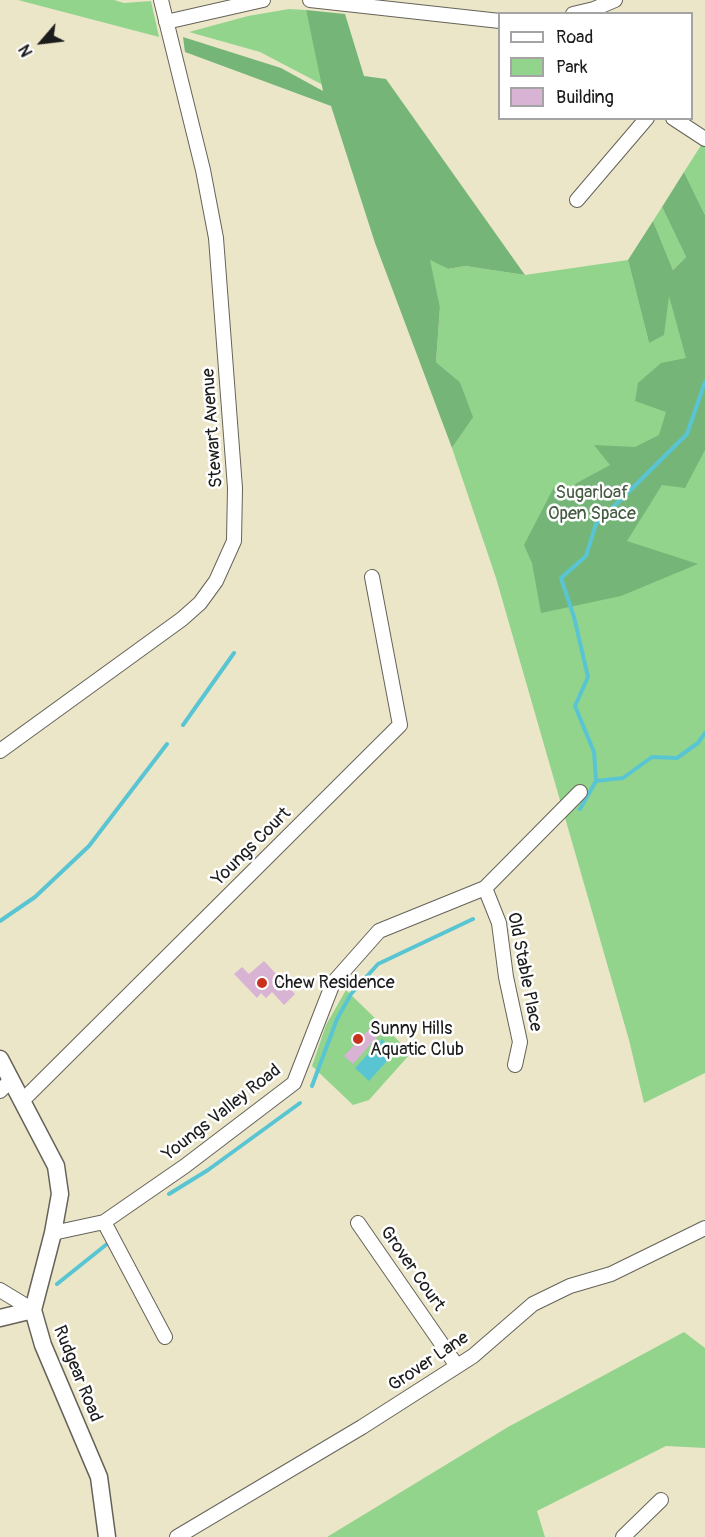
<!DOCTYPE html>
<style>
body{margin:0}
#map{position:relative;width:705px;height:1537px;overflow:hidden;background:#ece6c9;font-family:Pangolin,sans-serif}
canvas{display:block}
.legend{position:absolute;left:498px;top:12px;width:195px;height:108px;box-sizing:border-box;background:#fff;border:2px solid #a4a4a4;margin:0;padding:8px 10px;list-style:none;font-size:18px;color:#1c1c1c}
.legend li{display:flex;align-items:center;gap:12px;height:30px}
.legend b{width:30px;border:2px solid #a4a4a4}
.north{position:absolute;left:12px;top:12px;width:60px;height:60px;-webkit-text-stroke:4px #fff;paint-order:stroke;rotate:242deg;font-size:16px;font-weight:700;line-height:24px;text-align:center;color:#1c1c1c}
.north::after{content:'';display:block;margin:auto;width:21px;height:27px;background:#1c1c1c;clip-path:polygon(50% 0,100% 100%,50% 72%,0 100%)}
</style>
<div id="map">
<canvas width="705" height="1537"></canvas>
<ul class="legend">
<li><b style="height:8px;background:#fff"></b>Road</li>
<li><b style="height:16px;background:#92d48c"></b>Park</li>
<li><b style="height:16px;background:#d8b3d4"></b>Building</li>
</ul>
<div class="north">N</div>
</div>
<script>
const ctx = document.querySelector('canvas').getContext('2d');
ctx.lineJoin = 'round';
function paint(path, color) {
  ctx.fillStyle = color;
  ctx.fill(path, 'evenodd');
}
function toPath(rows) {
  const path = new Path2D();
  for (const r of rows) {
    path.moveTo(r[0], r[1]);
    for (let i = 2; i < r.length; i += 2) path.lineTo(r[i], r[i + 1]);
  }
  return path;
}
function trace(path, color, width, dash) {
  ctx.strokeStyle = color;
  ctx.lineWidth = width;
  ctx.lineCap = dash ? 'butt' : 'round';
  ctx.setLineDash(dash || []);
  ctx.stroke(path);
}
function label(font, color, halo, rows, align = 'center') {
  ctx.font = font + ' Pangolin,sans-serif';
  ctx.lineWidth = 5;
  ctx.setLineDash([]);
  ctx.textBaseline = 'middle';
  ctx.strokeStyle = halo;
  ctx.fillStyle = color;
  for (const [text, x, y, turn = 0] of rows) {
    ctx.save();
    ctx.translate(x, y);
    ctx.rotate((+turn || 0) * Math.PI / 180);
    ctx.textAlign = isNaN(turn) ? turn : align;
    if (halo) ctx.strokeText(text, 0, 0);
    ctx.fillText(text, 0, 0);
    ctx.restore();
  }
}
paint(toPath([
 [18,0,114,0,124,3,151,1,159,37],
 [289,9,306,10,323,85,260,52,189,32,248,16],
 [705,139,705,215,684,172],
 [662,207,686,257,673,270,653,221],
 [429,259,448,269,465,266,525,275,628,260,649,343,669,294,705,313,705,1073,644,1103,629,1040,496,578,452,448,472,417,460,382,436,362,440,307],
 [346,990,411,1053,369,1100,353,1105,312,1066,326,1025],
 [684,1332,705,1348,705,1448,666,1446,537,1511,545,1537,327,1537,508,1427]
]), '#92d48c');
paint(toPath([
 [306,10,345,14,364,76,386,79,525,275,465,266,448,269,430,260,440,307,436,362,460,382,473,417,452,448,375,243,331,106,185,52,183,37,281,68,323,91],
 [684,172,705,215,705,450,685,488,662,485,627,541,698,564,621,596,541,613,532,563,524,545,554,487,583,500,575,484,610,465,594,445,635,447,659,435,666,412,635,401,638,383,661,363,686,358,669,296,664,335,649,343,628,260,653,221,673,270,686,257,662,207]
]), '#75b678');
paint(toPath([
 [382,1039,395,1052,369,1081,355,1068]
]), '#59c5d3');
trace(toPath([
 [183,725,234,653],
 [596,781,594,752,575,706,588,677,574,617,561,578,586,556,596,524,687,434,705,382],
 [580,809,596,781,623,778,652,757,677,758,698,743,705,733],
 [0,921,35,897,89,846,167,744],
 [312,1086,337,1019,351,994,378,964,473,919],
 [169,1194,208,1170,300,1103],
 [57,1284,107,1244]
]), '#59c5d3', 4);
paint(toPath([
 [264,961,295,994,284,1005,272,992,266,998,261,993,257,998,234,974,242,967,249,974],
 [372,1026,380,1034,353,1064,344,1056]
]), '#d8b3d4');
const minor = toPath([
 [310,0,500,21],
 [573,14,594,9,615,0],
 [166,22,263,0],
 [673,118,705,139],
 [577,200,647,118],
 [0,751,182,619,200,603,216,581,234,541,235,488,216,238,203,170,161,0],
 [485,888,499,923,506,977,520,1042,515,1065],
 [0,1091,11,1080],
 [22,1101,400,725,372,577],
 [104,1222,165,1337],
 [358,1223,457,1366],
 [53,1233,104,1222,185,1166,294,1083,333,983,379,931,485,888,580,792],
 [0,1290,33,1310],
 [177,1537,362,1427,473,1356,533,1304,570,1286,611,1274,705,1228],
 [623,1537,661,1500]
]);
const tertiary = toPath([
 [0,1059,56,1166,60,1194,53,1233,33,1310,43,1345,99,1477,107,1537],
 [0,1318,33,1310]
]);
trace(minor, '#656359', 16);
trace(tertiary, '#656359', 19);
trace(minor, '#fff', 14);
trace(tertiary, '#fff', 16);
for (const [x, y, r, color] of [
 [262,983,6,"#c8321e"],
 [358,1039,6,"#c8321e"]
]) {
  const dot = new Path2D();
  dot.arc(x, y, r, 0, 2 * Math.PI);
  ctx.fillStyle = color;
  ctx.fill(dot);
  trace(dot, '#fff', 2);
}
label('18px', '#1c1c1c', '#fff', [
 ["Stewart Avenue",213,428,-94],
 ["Youngs Court",252,847,-45],
 ["Old Stable Place",524,972,79],
 ["Youngs Valley Road",222,1113,-38],
 ["Grover Court",412,1269,55],
 ["Grover Lane",429,1362,-34],
 ["Rudgear Road",77,1374,68]
]);
label('18px', '#455c43', '#fff', [
 ["Sugarloaf",592,493],
 ["Open Space",592,514]
]);
label('18px', '#1c1c1c', '#fff', [
 ["Chew Residence",274,983],
 ["Sunny Hills",370,1029],
 ["Aquatic Club",370,1050]
], 'left');
</script>
